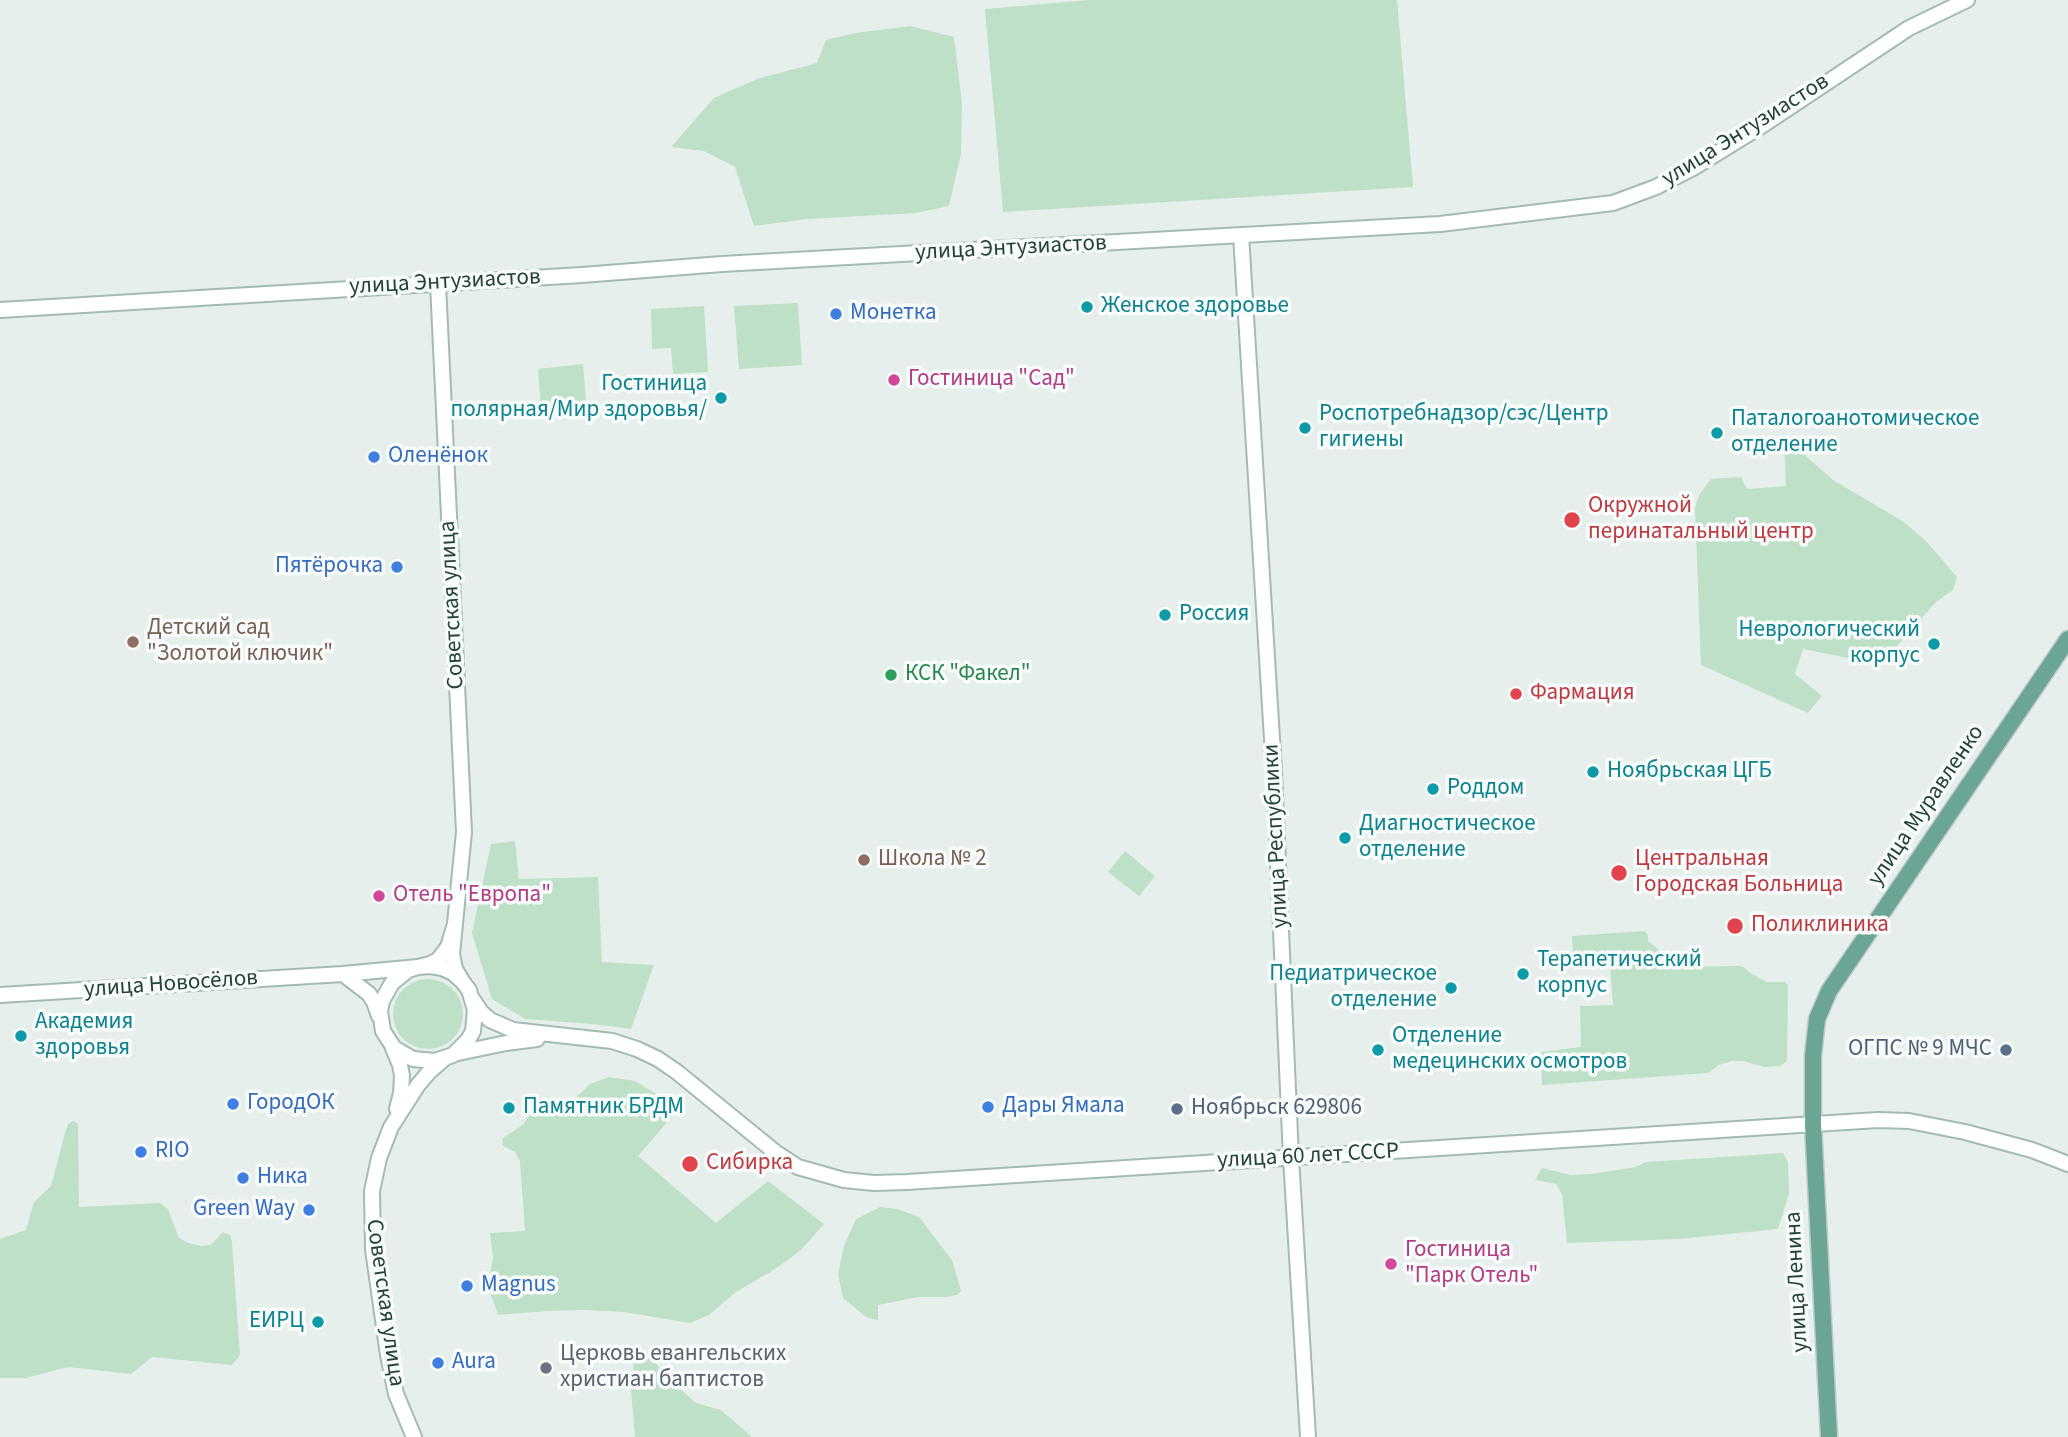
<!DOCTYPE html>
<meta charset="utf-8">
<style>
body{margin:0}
canvas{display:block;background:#e6efeb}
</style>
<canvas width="2068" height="1437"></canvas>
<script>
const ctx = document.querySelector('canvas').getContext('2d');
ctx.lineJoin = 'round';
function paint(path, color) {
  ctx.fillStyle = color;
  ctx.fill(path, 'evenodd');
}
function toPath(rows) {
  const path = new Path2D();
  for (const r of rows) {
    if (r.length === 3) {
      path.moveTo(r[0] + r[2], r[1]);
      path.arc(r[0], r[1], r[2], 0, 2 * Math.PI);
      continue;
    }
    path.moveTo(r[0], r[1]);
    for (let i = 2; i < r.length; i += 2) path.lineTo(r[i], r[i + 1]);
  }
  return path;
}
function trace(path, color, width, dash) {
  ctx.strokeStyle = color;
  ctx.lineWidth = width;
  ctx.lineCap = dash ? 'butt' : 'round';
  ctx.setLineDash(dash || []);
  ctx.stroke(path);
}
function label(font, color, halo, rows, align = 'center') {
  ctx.font = font + ' "Source Sans 3",sans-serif';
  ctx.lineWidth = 7;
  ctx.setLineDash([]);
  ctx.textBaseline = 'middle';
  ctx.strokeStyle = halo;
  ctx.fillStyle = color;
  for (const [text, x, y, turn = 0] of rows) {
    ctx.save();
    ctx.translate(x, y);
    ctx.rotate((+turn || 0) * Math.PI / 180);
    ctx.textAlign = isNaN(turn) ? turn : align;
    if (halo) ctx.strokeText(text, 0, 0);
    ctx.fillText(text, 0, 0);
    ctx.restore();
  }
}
paint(toPath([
 [1089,0,1397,0,1413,187,1003,212,985,9],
 [910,26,954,37,962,103,961,154,949,206,916,213,807,219,754,226,735,167,704,151,671,147,714,98,757,79,817,63,826,40,855,33],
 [798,303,802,365,739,369,734,306],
 [704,306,708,372,673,374,671,348,652,349,651,309],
 [583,364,587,414,542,418,538,369],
 [1784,442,1796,444,1808,458,1833,480,1904,522,1926,541,1957,577,1953,590,1935,603,1890,654,1878,662,1863,661,1803,649,1795,674,1822,696,1808,713,1701,665,1695,508,1699,495,1711,479,1741,477,1747,489,1786,486],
 [515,841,519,879,598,877,602,962,654,965,631,1029,592,1024,525,1019,492,999,472,933,491,844],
 [1125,851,1155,876,1139,896,1108,872],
 [1645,931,1648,935,1648,941,1658,949,1661,964,1664,967,1739,966,1744,967,1750,973,1767,982,1785,982,1788,985,1787,1061,1780,1066,1764,1067,1743,1061,1732,1061,1719,1065,1708,1073,1542,1085,1541,1052,1581,1047,1580,1006,1613,1005,1610,967,1574,968,1572,936],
 [428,1014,35],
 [609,1077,635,1081,668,1101,677,1111,638,1156,716,1223,768,1181,824,1224,800,1251,772,1271,736,1292,709,1315,690,1323,624,1312,585,1310,547,1311,498,1315,488,1286,493,1257,490,1233,525,1231,520,1161,515,1152,502,1145,503,1138,524,1124,532,1108,538,1105,558,1112,562,1111,590,1084],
 [73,1121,78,1124,79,1207,160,1203,168,1209,179,1238,188,1243,202,1246,211,1245,223,1232,230,1235,232,1242,240,1355,232,1365,152,1357,131,1374,68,1367,26,1378,0,1378,0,1239,26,1230,34,1202,51,1186,65,1133,68,1124],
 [1783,1153,1788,1162,1789,1194,1778,1229,1679,1239,1567,1243,1562,1194,1556,1184,1535,1180,1542,1168,1571,1175,1591,1174,1636,1167,1646,1162],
 [880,1207,897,1209,919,1217,952,1260,961,1291,957,1295,946,1297,918,1297,878,1305,878,1320,866,1317,843,1298,838,1274,844,1246,856,1219],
 [645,1350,671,1381,696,1403,721,1410,752,1437,635,1437,631,1390,634,1361]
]), '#bfe0c8');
const secondary = toPath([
 [1241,235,1274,771,1291,1158,1308,1437],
 [438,284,464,832,452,954,455,969,461,979],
 [0,310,582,275,722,264,1440,224,1613,203,1656,187,1693,168,1766,123,1909,28,1967,0],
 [343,974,369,994,374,1002,379,1016],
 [0,995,343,974,418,967,430,966,442,968,453,973,462,981,469,990,475,1010,473,1031,468,1040,453,1055,435,1061,413,1059,394,1048,383,1031,380,1011,382,1001,392,983,408,970,418,967,430,964,438,960,448,947,454,927],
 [473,1000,481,1012,490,1020,513,1030,612,1041,637,1049,658,1059,677,1072,775,1152,798,1167,844,1180,874,1183,907,1182,1878,1120,1909,1121,1965,1132,2032,1150,2068,1164],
 [393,1048,400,1065,402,1076,401,1093,397,1109],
 [458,1053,506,1043,537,1039],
 [414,1437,396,1394,388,1355,373,1249,372,1191,379,1158,391,1127,418,1085,429,1072,444,1059]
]);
const primary = toPath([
 [1829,1437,1813,1124,1813,1056,1817,1019,1829,991,2068,639]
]);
trace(secondary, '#a4bbb3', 18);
trace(primary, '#c2cac8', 19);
trace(secondary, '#fff', 14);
trace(primary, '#6aa596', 16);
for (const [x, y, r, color] of [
 [1087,307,7,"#0f9aa8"],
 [836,314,7,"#3f7fe0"],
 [894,380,7,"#d1479c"],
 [721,398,7,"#0f9aa8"],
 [1305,428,7,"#0f9aa8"],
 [1717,433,7,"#0f9aa8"],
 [374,457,7,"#3f7fe0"],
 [1572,520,9,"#e0444e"],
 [397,567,7,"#3f7fe0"],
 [1165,615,7,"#0f9aa8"],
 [133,642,7,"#8d6e63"],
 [1934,644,7,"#0f9aa8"],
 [891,675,7,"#2e9e5b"],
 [1516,694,7,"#e0444e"],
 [1593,772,7,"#0f9aa8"],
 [1433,789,7,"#0f9aa8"],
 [1345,838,7,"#0f9aa8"],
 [864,860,7,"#8d6e63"],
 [1619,873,9,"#e0444e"],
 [379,896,7,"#d1479c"],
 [1735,926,9,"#e0444e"],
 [1523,974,7,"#0f9aa8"],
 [1451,988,7,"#0f9aa8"],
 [21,1036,7,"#0f9aa8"],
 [1378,1050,7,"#0f9aa8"],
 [2006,1050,7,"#5c6f8a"],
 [233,1104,7,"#3f7fe0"],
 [988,1107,7,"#3f7fe0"],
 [509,1108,7,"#0f9aa8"],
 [1177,1109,7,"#5c6f8a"],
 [141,1152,7,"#3f7fe0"],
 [690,1164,9,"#e0444e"],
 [243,1178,7,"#3f7fe0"],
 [309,1210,7,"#3f7fe0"],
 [1391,1264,7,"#d1479c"],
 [467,1286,7,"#3f7fe0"],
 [318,1322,7,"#0f9aa8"],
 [438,1363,7,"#3f7fe0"],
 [546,1368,7,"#6b7280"]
]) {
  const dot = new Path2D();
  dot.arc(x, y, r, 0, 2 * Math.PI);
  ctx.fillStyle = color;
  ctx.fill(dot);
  trace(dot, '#f7fbf9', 2.5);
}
label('23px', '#24423a', '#f7fbf9', [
 ["улица Энтузиастов",1746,131,-32],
 ["улица Энтузиастов",1011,249,-3],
 ["улица Энтузиастов",445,283,-3],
 ["Советская улица",453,605,-93],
 ["улица Муравленко",1927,806,-56],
 ["улица Республики",1277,836,-93],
 ["улица Новосёлов",171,985,-4],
 ["улица 60 лет СССР",1308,1157,-3],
 ["улица Ленина",1798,1282,-93],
 ["Советская улица",384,1303,82]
]);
label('23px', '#0d838f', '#f7fbf9', [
 ["Женское здоровье",1101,307],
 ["Гостиница",707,385,"right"],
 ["полярная/Мир здоровья/",707,411,"right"],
 ["Роспотребнадзор/сэс/Центр",1319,415],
 ["гигиены",1319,441],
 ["Паталогоанотомическое",1731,420],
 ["отделение",1731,446],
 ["Россия",1179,615],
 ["Неврологический",1920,631,"right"],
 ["корпус",1920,657,"right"],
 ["Ноябрьская ЦГБ",1607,772],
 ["Роддом",1447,789],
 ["Диагностическое",1359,825],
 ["отделение",1359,851],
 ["Терапетический",1537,961],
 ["корпус",1537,987],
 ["Педиатрическое",1437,975,"right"],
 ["отделение",1437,1001,"right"],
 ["Академия",35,1023],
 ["здоровья",35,1049],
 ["Отделение",1392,1037],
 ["медецинских осмотров",1392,1063],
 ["Памятник БРДМ",523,1108],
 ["ЕИРЦ",304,1322,"right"]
], 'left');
label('23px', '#366cbe', '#f7fbf9', [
 ["Монетка",850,314],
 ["Оленёнок",388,457],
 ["Пятёрочка",383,567,"right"],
 ["ГородОК",247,1104],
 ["Дары Ямала",1002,1107],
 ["RIO",155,1152],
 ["Ника",257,1178],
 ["Green Way",295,1210,"right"],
 ["Magnus",481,1286],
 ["Aura",452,1363]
], 'left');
label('23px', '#b23c85', '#f7fbf9', [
 ["Гостиница \"Сад\"",908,380],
 ["Отель \"Европа\"",393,896],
 ["Гостиница",1405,1251],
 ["\"Парк Отель\"",1405,1277]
], 'left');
label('23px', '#be3a42', '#f7fbf9', [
 ["Окружной",1588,507],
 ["перинатальный центр",1588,533],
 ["Фармация",1530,694],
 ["Центральная",1635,860],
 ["Городская Больница",1635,886],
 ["Поликлиника",1751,926],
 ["Сибирка",706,1164]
], 'left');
label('23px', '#785e54', '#f7fbf9', [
 ["Детский сад",147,629],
 ["\"Золотой ключик\"",147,655],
 ["Школа № 2",878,860]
], 'left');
label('23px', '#27864d', '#f7fbf9', [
 ["КСК \"Факел\"",905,675]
], 'left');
label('23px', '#4e5e75', '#f7fbf9', [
 ["ОГПС № 9 МЧС",1992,1050],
 ["Ноябрьск 629806",1191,1109,"left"]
], 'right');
label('23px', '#5b616d', '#f7fbf9', [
 ["Церковь евангельских",560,1355],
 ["христиан баптистов",560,1381]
], 'left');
</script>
